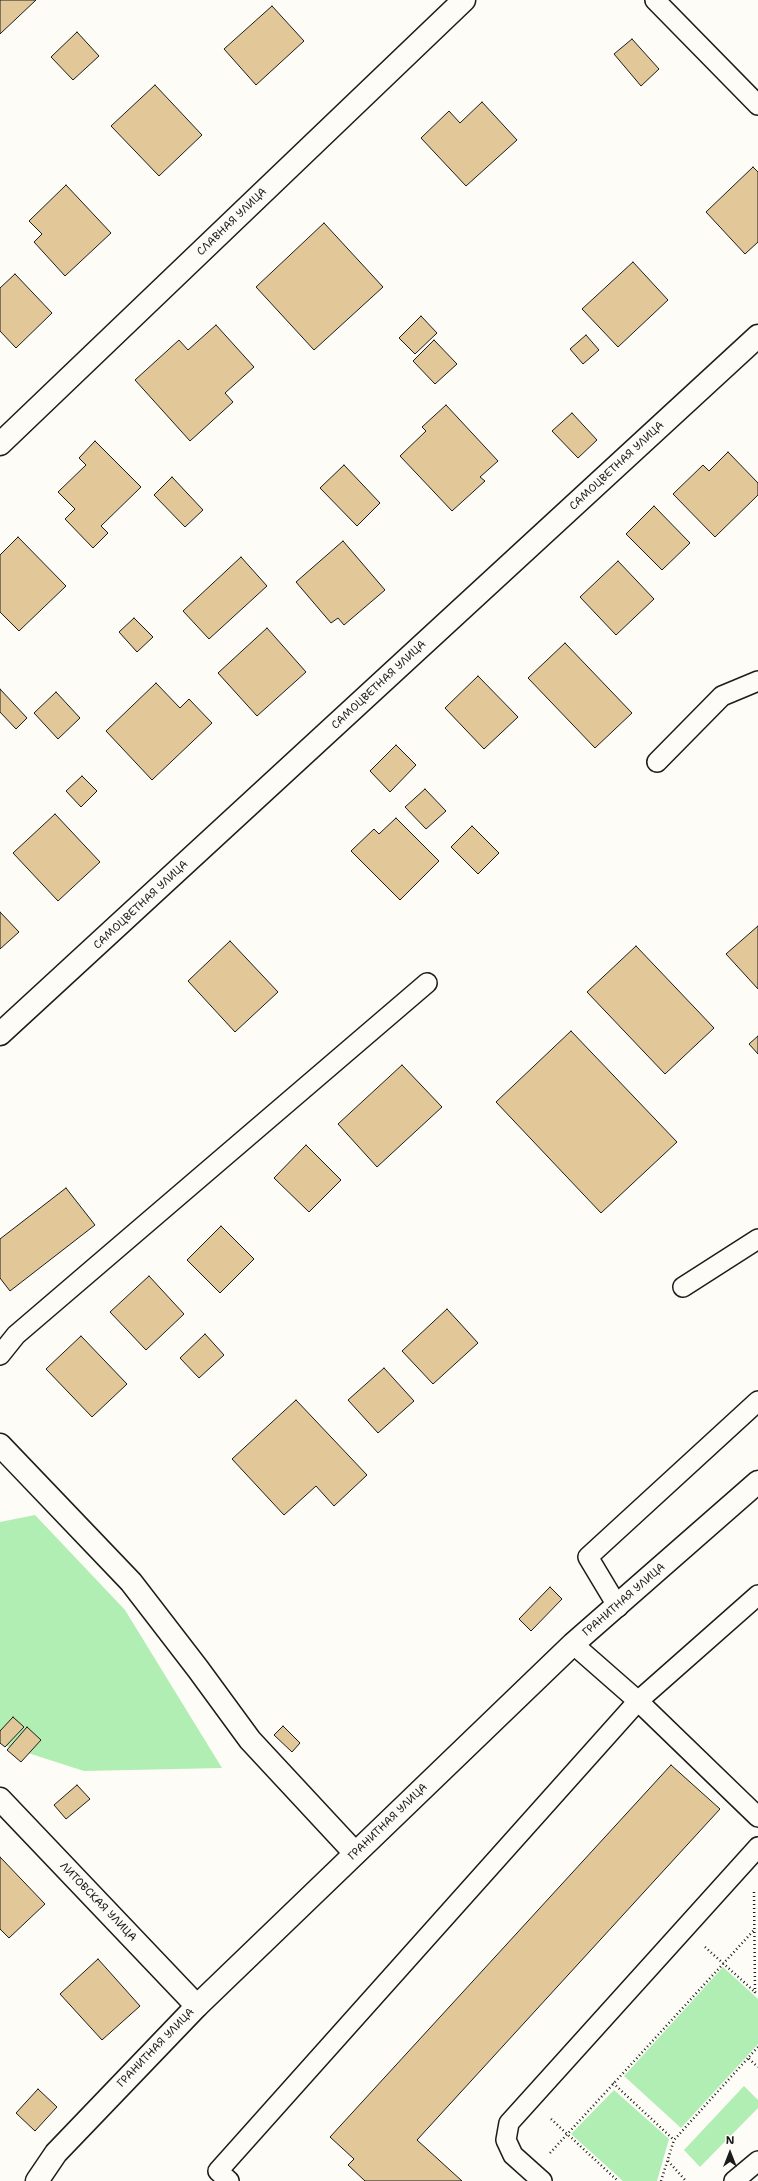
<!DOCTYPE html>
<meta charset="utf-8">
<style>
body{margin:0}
#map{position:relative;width:758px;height:2181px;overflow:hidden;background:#fdfcf7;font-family:"Shantell Sans",sans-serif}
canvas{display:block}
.north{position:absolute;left:710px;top:2133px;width:40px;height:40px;-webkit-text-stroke:3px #fdfcf7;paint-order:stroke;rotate:0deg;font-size:11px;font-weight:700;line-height:16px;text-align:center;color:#1c1c1c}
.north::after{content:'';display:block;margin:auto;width:14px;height:18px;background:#1c1c1c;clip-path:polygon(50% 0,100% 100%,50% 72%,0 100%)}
</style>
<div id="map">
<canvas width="758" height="2181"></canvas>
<div class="north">N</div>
</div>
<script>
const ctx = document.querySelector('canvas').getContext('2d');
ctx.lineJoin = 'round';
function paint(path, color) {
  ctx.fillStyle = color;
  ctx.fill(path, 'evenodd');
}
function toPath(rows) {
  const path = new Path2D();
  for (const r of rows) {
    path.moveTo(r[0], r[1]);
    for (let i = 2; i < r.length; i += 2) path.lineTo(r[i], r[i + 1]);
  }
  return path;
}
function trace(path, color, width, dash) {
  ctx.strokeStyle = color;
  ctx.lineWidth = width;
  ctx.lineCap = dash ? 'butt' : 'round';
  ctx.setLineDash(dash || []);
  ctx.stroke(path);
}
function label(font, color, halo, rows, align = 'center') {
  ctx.font = font + ' "Shantell Sans",sans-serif';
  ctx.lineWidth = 3;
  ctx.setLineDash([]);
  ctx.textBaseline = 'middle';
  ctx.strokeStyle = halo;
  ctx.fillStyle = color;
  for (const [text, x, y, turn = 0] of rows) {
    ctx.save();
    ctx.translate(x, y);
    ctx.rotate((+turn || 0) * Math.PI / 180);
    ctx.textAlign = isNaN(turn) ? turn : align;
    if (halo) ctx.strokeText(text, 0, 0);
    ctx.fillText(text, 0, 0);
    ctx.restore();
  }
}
paint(toPath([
 [35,1515,125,1610,222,1768,84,1771,0,1744,0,1522],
 [723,1967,758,1999,758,2044,681,2128,624,2076],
 [744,2086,758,2100,758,2108,700,2167,684,2150],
 [614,2090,669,2139,657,2181,623,2181,571,2134]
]), '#b1eeb4');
const building = toPath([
 [0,0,36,0,0,34,0,0],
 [272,6,304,41,256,85,224,49,272,6],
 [77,32,99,56,73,80,51,57,77,32],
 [632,39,659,69,641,86,614,54,632,39],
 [155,85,202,135,159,176,111,126,155,85],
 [482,102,517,140,466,186,421,138,449,111,460,123,482,102],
 [753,167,758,172,758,242,745,254,706,212,753,167],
 [66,185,111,233,65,276,34,242,42,234,29,221,66,185],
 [324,223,383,287,314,350,256,287,324,223],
 [633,262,668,300,618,347,582,309,633,262],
 [15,274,52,313,16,348,0,331,0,288,15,274],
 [421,316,437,333,415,354,399,338,421,316],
 [216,325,254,367,225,393,233,402,190,441,135,380,179,340,188,350,216,325],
 [586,335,599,350,583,364,570,349,586,335],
 [434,340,457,364,435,384,413,361,434,340],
 [446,405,498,461,480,477,485,481,452,511,400,456,426,431,422,427,446,405],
 [572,413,597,440,578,458,552,431,572,413],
 [95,441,141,487,101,526,108,533,93,548,65,519,75,509,58,492,86,465,79,458,95,441],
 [728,452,758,483,758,495,715,537,673,494,703,465,709,471,728,452],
 [344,465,380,503,357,526,320,488,344,465],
 [172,477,203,510,185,527,154,495,172,477],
 [654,506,690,543,662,570,626,534,654,506],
 [18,537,66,586,19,631,0,612,0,555,18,537],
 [343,541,385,590,344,625,338,618,331,623,296,582,343,541],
 [241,557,267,586,209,639,183,611,241,557],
 [618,561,654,599,616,635,580,597,618,561],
 [134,618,153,637,137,652,119,632,134,618],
 [267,628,306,672,257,716,218,673,267,628],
 [565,643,632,713,595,748,528,678,565,643],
 [478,676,518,717,484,749,445,708,478,676],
 [156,683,180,708,189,699,212,723,152,780,106,731,156,683],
 [0,689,27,718,16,729,0,712,0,689],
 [56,692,80,718,58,739,34,713,56,692],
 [396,745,416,765,390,792,370,771,396,745],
 [82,776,97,791,81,807,66,791,82,776],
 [425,789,446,811,426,829,405,807,425,789],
 [55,814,100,862,58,901,13,853,55,814],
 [396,818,439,861,400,900,351,851,374,829,379,834,396,818],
 [472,826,499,853,478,874,451,847,472,826],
 [0,912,19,932,0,949,0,912],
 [758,926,758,989,726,954,758,926],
 [230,941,278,992,235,1032,188,981,230,941],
 [636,946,714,1028,665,1074,587,992,636,946],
 [571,1031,677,1142,601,1213,496,1102,571,1031],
 [758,1036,758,1054,749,1044,758,1036],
 [402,1065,442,1107,377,1167,338,1124,402,1065],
 [306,1145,341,1180,309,1212,274,1178,306,1145],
 [66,1188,95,1225,10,1291,0,1278,0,1239,66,1188],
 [221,1226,254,1259,220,1293,187,1260,221,1226],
 [149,1276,184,1314,146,1350,110,1312,149,1276],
 [447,1309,478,1343,433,1384,402,1351,447,1309],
 [205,1334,224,1355,199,1378,180,1358,205,1334],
 [81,1336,127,1384,92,1417,46,1369,81,1336],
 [384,1368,414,1401,378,1433,348,1400,384,1368],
 [296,1400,367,1475,334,1506,316,1486,284,1515,232,1459,296,1400],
 [550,1587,562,1599,531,1631,519,1619,550,1587],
 [13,1717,24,1727,5,1747,0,1743,0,1731,13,1717],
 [283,1726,300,1743,292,1752,274,1735,283,1726],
 [27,1727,41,1740,21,1762,7,1750,27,1727],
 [671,1765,720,1809,417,2140,462,2181,365,2181,348,2165,354,2159,330,2137,671,1765],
 [77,1785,90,1799,66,1819,54,1805,77,1785],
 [0,1857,45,1904,9,1938,0,1929,0,1857],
 [98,1959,140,2006,102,2040,60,1994,98,1959],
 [38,2089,57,2107,35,2131,16,2113,38,2089]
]);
paint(building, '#e2c898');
trace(building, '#1c1c1c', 1);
const lane = toPath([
 [655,0,758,105],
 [657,762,722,696,758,681],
 [683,1287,758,1239],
 [0,1355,16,1335,427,983],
 [618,1607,588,1557,758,1401],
 [573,1644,638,1701,758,1817],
 [229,2181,218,2171,638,1701,758,1595],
 [542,2181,513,2155,506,2140,509,2123,758,1847],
 [734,2181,758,2161]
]);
const street = toPath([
 [0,444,464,0],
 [0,1034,758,336],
 [0,1445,131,1582,198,1669,250,1740,355,1853],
 [0,1799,197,2006]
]);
const secondary = toPath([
 [37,2181,56,2153,197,2006,573,1644,758,1482]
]);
trace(lane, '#1c1c1c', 22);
trace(street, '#1c1c1c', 25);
trace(secondary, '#1c1c1c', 25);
trace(toPath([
 [754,1892,755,1992,758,1994],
 [705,1947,755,1992],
 [758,2047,748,2058,758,2067],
 [613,2083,674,2140],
 [551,2119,618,2181],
 [550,2153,755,1929],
 [668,2161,686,2181],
 [661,2181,674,2140,748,2058]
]), '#1c1c1c', 2.5, [1, 3]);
trace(lane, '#fdfcf7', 19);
trace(street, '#fdfcf7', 22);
trace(secondary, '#fdfcf7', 22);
label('11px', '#1c1c1c', '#fdfcf7', [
 ["СЛАВНАЯ УЛИЦА",232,222,-44],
 ["САМОЦВЕТНАЯ УЛИЦА",617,466,-43],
 ["САМОЦВЕТНАЯ УЛИЦА",379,685,-43],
 ["САМОЦВЕТНАЯ УЛИЦА",141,905,-43],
 ["ГРАНИТНАЯ УЛИЦА",624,1600,-41],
 ["ГРАНИТНАЯ УЛИЦА",388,1822,-44],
 ["ЛИТОВСКАЯ УЛИЦА",98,1902,46],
 ["ГРАНИТНАЯ УЛИЦА",156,2048,-46]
]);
</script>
